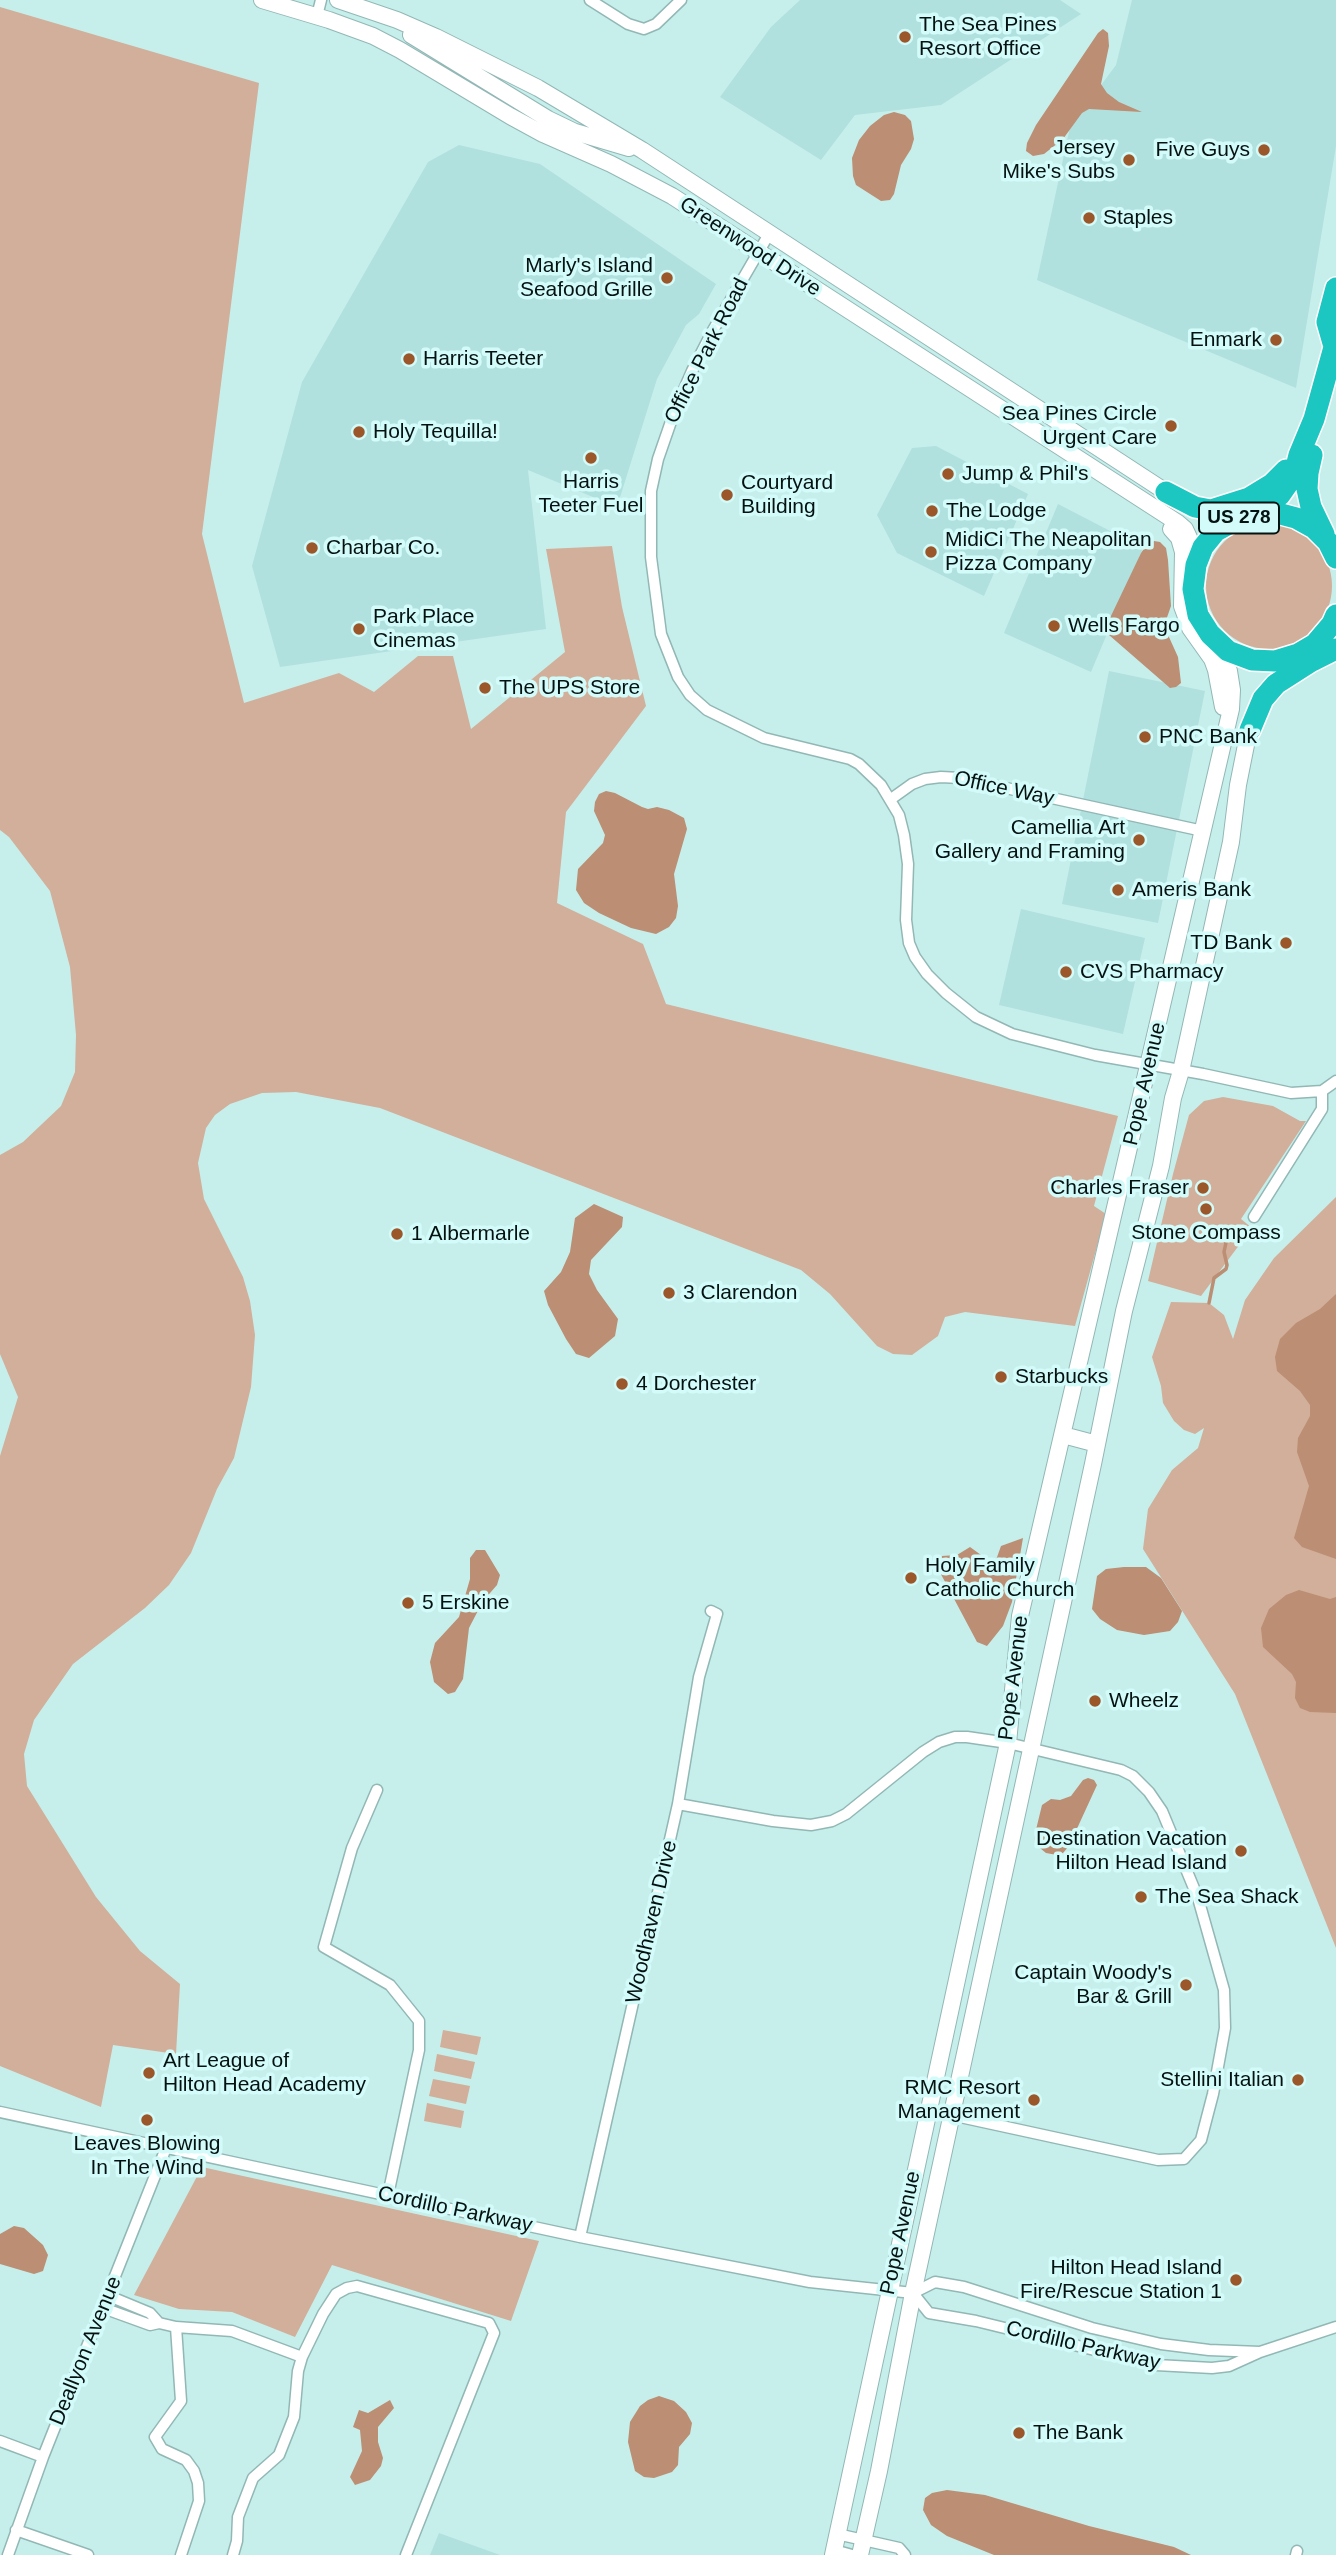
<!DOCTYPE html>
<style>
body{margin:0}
canvas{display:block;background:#c6eeeb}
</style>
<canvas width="1336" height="2555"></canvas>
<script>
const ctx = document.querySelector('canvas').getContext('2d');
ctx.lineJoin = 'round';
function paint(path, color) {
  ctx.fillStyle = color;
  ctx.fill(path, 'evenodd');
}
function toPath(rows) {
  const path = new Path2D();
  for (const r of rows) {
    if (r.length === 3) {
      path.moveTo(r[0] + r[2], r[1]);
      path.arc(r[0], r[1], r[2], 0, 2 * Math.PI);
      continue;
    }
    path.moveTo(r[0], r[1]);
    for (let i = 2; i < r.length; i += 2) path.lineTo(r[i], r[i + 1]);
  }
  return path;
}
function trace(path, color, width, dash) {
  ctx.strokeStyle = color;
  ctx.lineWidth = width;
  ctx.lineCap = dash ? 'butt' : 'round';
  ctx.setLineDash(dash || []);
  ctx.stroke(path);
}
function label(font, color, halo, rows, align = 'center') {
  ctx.font = font + ' Arial,sans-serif';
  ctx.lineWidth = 7;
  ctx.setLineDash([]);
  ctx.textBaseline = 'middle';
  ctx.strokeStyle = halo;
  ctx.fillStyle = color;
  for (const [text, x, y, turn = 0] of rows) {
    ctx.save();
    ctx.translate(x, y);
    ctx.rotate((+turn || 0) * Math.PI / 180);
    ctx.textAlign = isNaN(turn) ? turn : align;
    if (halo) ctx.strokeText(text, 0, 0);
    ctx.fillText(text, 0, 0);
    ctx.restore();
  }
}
paint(toPath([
 [800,0,1060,0,1081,14,941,105,855,115,821,160,720,97,771,27],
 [1132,0,1336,0,1336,146,1296,388,1037,280,1070,127,1116,65],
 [459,145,540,164,716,284,699,314,686,325,657,379,617,507,528,470,546,629,280,667,252,566,302,382,428,162],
 [936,446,1028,494,984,596,897,553,877,515,912,448],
 [1058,504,1143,548,1091,672,1004,633],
 [1109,671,1205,691,1158,923,1062,904],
 [1021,909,1145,938,1123,1034,999,1005],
 [439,2533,500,2555,430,2555]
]), '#b0e1de');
paint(toPath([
 [0,7,259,83,202,534,244,703,339,673,374,692,418,656,453,656,471,729,565,652,546,549,612,546,622,607,646,706,566,812,557,903,643,944,666,1004,1118,1116,1094,1206,1106,1214,1075,1326,965,1312,945,1317,938,1336,912,1355,893,1354,877,1346,830,1294,801,1270,380,1108,296,1092,262,1093,230,1104,215,1115,206,1128,198,1163,204,1199,243,1277,250,1301,255,1335,251,1387,234,1458,217,1489,191,1553,169,1585,145,1608,73,1664,34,1720,24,1754,27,1786,96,1897,140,1951,180,1984,176,2054,113,2045,101,2107,0,2066,0,1456,18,1397,0,1354,0,1155,23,1142,61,1106,75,1072,76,1035,70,967,50,891,9,837,0,830],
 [1269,586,63],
 [1223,1097,1273,1106,1300,1121,1306,1121,1241,1219,1252,1228,1201,1296,1148,1281,1173,1174,1189,1115,1204,1101],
 [1336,1197,1336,1948,1235,1694,1143,1549,1148,1509,1172,1470,1198,1448,1204,1428,1195,1434,1184,1430,1174,1421,1163,1403,1161,1386,1152,1357,1171,1302,1209,1303,1224,1315,1233,1339,1245,1300,1274,1258],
 [443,2030,481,2037,477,2055,440,2047],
 [437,2054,475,2062,471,2079,434,2071],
 [433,2079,470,2086,466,2104,429,2096],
 [427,2103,464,2111,461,2128,424,2121],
 [202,2167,539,2241,511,2321,332,2265,295,2337,232,2312,179,2309,134,2295]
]), '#d2af9a');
paint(toPath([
 [1103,29,1108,33,1109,46,1101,84,1107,93,1119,102,1142,112,1089,109,1082,113,1063,139,1044,154,1033,156,1026,151,1027,143,1036,125,1098,33],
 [894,112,905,115,911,121,914,139,911,149,901,165,894,194,890,200,881,201,856,185,853,176,852,158,859,140,870,126,884,115],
 [1154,541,1160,542,1166,548,1168,560,1171,606,1164,626,1178,657,1181,683,1176,687,1170,688,1109,635,1108,624,1110,618,1141,553,1146,546],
 [606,791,615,793,642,807,648,809,657,807,669,810,684,818,687,829,674,874,678,906,676,918,669,927,656,934,631,928,599,913,584,903,576,890,578,869,603,843,605,835,594,811,595,802,599,794],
 [594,1204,623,1217,622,1227,591,1260,589,1274,597,1290,618,1319,615,1336,589,1358,576,1354,566,1339,548,1305,544,1291,561,1272,570,1252,575,1218],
 [1336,1294,1336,1559,1302,1547,1294,1538,1309,1486,1297,1452,1298,1438,1310,1416,1310,1405,1300,1391,1277,1371,1275,1357,1280,1339,1296,1323,1320,1309],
 [1023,1538,1012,1602,1003,1626,987,1646,977,1642,935,1563,942,1556,957,1555,970,1547,988,1560,996,1560,1001,1546],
 [476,1550,485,1550,500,1575,497,1585,483,1601,469,1628,463,1679,455,1692,448,1694,434,1682,430,1662,435,1643,459,1617,470,1579,470,1558],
 [1124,1567,1146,1567,1161,1578,1182,1611,1178,1622,1170,1631,1144,1635,1117,1630,1100,1619,1092,1609,1097,1576,1106,1569],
 [1299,1590,1330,1599,1336,1597,1336,1713,1310,1712,1300,1708,1295,1698,1296,1682,1292,1674,1263,1647,1261,1628,1269,1609,1286,1595],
 [1088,1778,1094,1780,1097,1785,1069,1846,1063,1853,1057,1855,1046,1853,1035,1844,1034,1838,1042,1805,1051,1799,1060,1800,1071,1796,1083,1780],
 [14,2226,24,2228,43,2245,48,2255,43,2271,34,2274,0,2264,0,2234],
 [659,2396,674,2401,686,2412,692,2423,690,2434,679,2447,678,2465,672,2472,654,2478,644,2477,635,2471,628,2442,630,2422,640,2406,648,2400],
 [390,2400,394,2408,378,2427,378,2442,383,2458,381,2466,370,2480,355,2485,350,2477,362,2451,360,2430,353,2427,359,2410,368,2413],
 [947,2490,985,2495,1089,2526,1174,2547,1191,2555,994,2555,947,2536,931,2525,923,2510,925,2498,932,2493]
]), '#bc8e73');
trace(toPath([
 [1209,1303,1214,1278,1226,1269,1227,1265,1224,1252,1228,1233,1218,1227]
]), '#bc8e73', 3.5);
const street = toPath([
 [590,0,628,24,644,29,656,24,681,0],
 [317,16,321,0],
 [769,234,712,332,692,371,675,410,658,459,651,491,651,557,661,634,678,677,690,695,707,710,764,738,850,759,859,764,881,785,899,815,904,835,908,864,906,920,909,943,915,957,927,974,946,993,976,1017,1012,1034,1095,1055,1203,1074,1291,1093,1322,1091,1336,1081],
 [891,799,912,784,925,779,941,777,960,778,1203,831],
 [1254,1217,1322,1109,1322,1091],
 [377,1790,352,1848,324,1947,390,1985,419,2021,419,2050,388,2195],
 [678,1804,773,1821,811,1825,832,1821,846,1814,923,1752,939,1742,955,1737,967,1737,1008,1743,1121,1770,1133,1776,1149,1792,1162,1811,1198,1898,1224,1990,1225,2028,1213,2094,1201,2140,1184,2159,1158,2160,951,2115],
 [0,2112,580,2237,810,2282,913,2293,935,2282,964,2287,1092,2328,1161,2344,1209,2350,1260,2352],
 [580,2237,678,1804,699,1677,717,1614,711,1611],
 [913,2293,929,2313,976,2321,1156,2365,1212,2368,1229,2366,1260,2352,1336,2327],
 [103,2308,150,2325,159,2323,150,2313,109,2296],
 [159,2323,176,2327,181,2401,155,2437,162,2449,186,2460,194,2471,198,2483,199,2501,181,2555],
 [176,2327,232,2331,302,2357],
 [0,2441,43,2457],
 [16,2530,88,2555],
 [837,2534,899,2548,905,2555],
 [834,2550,852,2555],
 [8,2555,43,2457,166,2148],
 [233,2555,237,2541,238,2517,253,2478,279,2455,294,2417,298,2371,302,2357,323,2314,336,2294,347,2288,357,2286,489,2323,494,2333,406,2555],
 [1296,2555,1297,2551]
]);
const secondary = toPath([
 [262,0,329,20,373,36,400,50,510,116,543,134,611,164,672,196,1178,523,1185,529,1198,557],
 [338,0,397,20,436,37,538,88,642,150,1166,492,1174,500],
 [411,35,548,119,575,132,629,148],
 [1171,529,1179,538,1183,552,1182,606,1190,628,1212,659,1216,670,1223,707],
 [1063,1435,1097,1444],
 [833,2555,1008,1743,1020,1616,1231,709,1232,690,1229,671,1218,643],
 [860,2555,879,2471,913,2293,1093,1464,1124,1311,1161,1166,1173,1098,1181,1071,1231,842,1238,785,1251,720]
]);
const highway = toPath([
 [1333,343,1327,322,1336,288],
 [1312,455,1308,473,1307,489,1311,507,1324,534],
 [1166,492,1195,507,1211,510,1249,498,1272,484,1286,470],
 [1257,513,1280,495,1294,475,1299,455,1314,419,1336,340],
 [1336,558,1328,542,1314,528,1296,518,1277,513,1245,515,1216,531,1203,547,1196,565,1193,589,1198,615,1210,634,1228,651,1252,660,1275,661,1298,654,1315,644,1332,624,1336,615],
 [1250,730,1263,699,1276,684,1312,661,1336,649]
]);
trace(street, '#92b8b6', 13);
trace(secondary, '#92b8b6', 18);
trace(highway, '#fff', 24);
trace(street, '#fff', 10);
trace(secondary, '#fff', 16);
trace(highway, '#1cc6c1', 21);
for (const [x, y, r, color] of [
 [905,37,7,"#9b562a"],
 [1264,150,7,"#9b562a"],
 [1129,160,7,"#9b562a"],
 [1089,218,7,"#9b562a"],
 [667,278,7,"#9b562a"],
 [1276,340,7,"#9b562a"],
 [409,359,7,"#9b562a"],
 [1171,426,7,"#9b562a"],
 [359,432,7,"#9b562a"],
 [591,458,7,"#9b562a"],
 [948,474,7,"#9b562a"],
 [727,495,7,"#9b562a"],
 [932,511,7,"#9b562a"],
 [312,548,7,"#9b562a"],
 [931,552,7,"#9b562a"],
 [1054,626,7,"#9b562a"],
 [359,629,7,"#9b562a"],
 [485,688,7,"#9b562a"],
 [1145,737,7,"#9b562a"],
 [1139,840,7,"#9b562a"],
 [1118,890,7,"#9b562a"],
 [1286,943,7,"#9b562a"],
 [1066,972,7,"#9b562a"],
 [1203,1188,7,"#9b562a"],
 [1206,1209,7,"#9b562a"],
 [397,1234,7,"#9b562a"],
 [669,1293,7,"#9b562a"],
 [1001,1377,7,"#9b562a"],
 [622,1384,7,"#9b562a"],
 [911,1578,7,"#9b562a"],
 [408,1603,7,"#9b562a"],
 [1095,1701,7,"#9b562a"],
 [1241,1851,7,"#9b562a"],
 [1141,1897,7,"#9b562a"],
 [1186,1985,7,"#9b562a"],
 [149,2073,7,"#9b562a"],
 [1298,2080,7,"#9b562a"],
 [1034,2100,7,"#9b562a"],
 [147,2120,7,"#9b562a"],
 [1236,2280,7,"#9b562a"],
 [1019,2433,7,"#9b562a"]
]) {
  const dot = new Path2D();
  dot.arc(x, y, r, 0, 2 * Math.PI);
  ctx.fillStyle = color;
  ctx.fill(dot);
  trace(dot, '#d3fbf9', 2.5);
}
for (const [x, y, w] of [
 [1239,518,80]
]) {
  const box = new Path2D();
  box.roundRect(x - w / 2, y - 15.5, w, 31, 5);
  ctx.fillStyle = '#d3fbf9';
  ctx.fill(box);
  trace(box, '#051212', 2);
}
label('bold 19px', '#051212', null, [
 ["US 278",1239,518]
]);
label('21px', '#051212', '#d3fbf9', [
 ["The Sea Pines",919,25],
 ["Resort Office",919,49],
 ["Jersey",1115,148,"right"],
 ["Mike's Subs",1115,172,"right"],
 ["Five Guys",1250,150,"right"],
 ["Staples",1103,218],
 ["Marly's Island",653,266,"right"],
 ["Seafood Grille",653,290,"right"],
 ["Enmark",1262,340,"right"],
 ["Harris Teeter",423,359],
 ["Sea Pines Circle",1157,414,"right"],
 ["Urgent Care",1157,438,"right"],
 ["Holy Tequilla!",373,432],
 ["Jump & Phil's",962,474],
 ["Harris",591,482,"center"],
 ["Teeter Fuel",591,506,"center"],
 ["Courtyard",741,483],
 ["Building",741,507],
 ["The Lodge",946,511],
 ["MidiCi The Neapolitan",945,540],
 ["Pizza Company",945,564],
 ["Charbar Co.",326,548],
 ["Park Place",373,617],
 ["Cinemas",373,641],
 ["Wells Fargo",1068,626],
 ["The UPS Store",499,688],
 ["PNC Bank",1159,737],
 ["Camellia Art",1125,828,"right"],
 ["Gallery and Framing",1125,852,"right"],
 ["Ameris Bank",1132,890],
 ["TD Bank",1272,943,"right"],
 ["CVS Pharmacy",1080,972],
 ["Charles Fraser",1189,1188,"right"],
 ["Stone Compass",1206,1233,"center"],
 ["1 Albermarle",411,1234],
 ["3 Clarendon",683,1293],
 ["Starbucks",1015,1377],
 ["4 Dorchester",636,1384],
 ["Holy Family",925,1566],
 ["Catholic Church",925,1590],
 ["5 Erskine",422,1603],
 ["Wheelz",1109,1701],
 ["Destination Vacation",1227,1839,"right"],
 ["Hilton Head Island",1227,1863,"right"],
 ["The Sea Shack",1155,1897],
 ["Captain Woody's",1172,1973,"right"],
 ["Bar & Grill",1172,1997,"right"],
 ["Art League of",163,2061],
 ["Hilton Head Academy",163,2085],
 ["Stellini Italian",1284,2080,"right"],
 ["RMC Resort",1020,2088,"right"],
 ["Management",1020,2112,"right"],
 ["Leaves Blowing",147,2144,"center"],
 ["In The Wind",147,2168,"center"],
 ["Hilton Head Island",1222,2268,"right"],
 ["Fire/Rescue Station 1",1222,2292,"right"],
 ["The Bank",1033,2433]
], 'left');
label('21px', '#051212', '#d3fbf9', [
 ["Greenwood Drive",750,247,33],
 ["Office Park Road",707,351,-63],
 ["Office Way",1004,789,12],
 ["Pope Avenue",1145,1084,-77],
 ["Pope Avenue",1014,1678,-83],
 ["Woodhaven Drive",652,1922,-77],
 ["Cordillo Parkway",455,2210,12],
 ["Pope Avenue",901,2233,-78],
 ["Cordillo Parkway",1083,2346,13],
 ["Deallyon Avenue",86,2351,-68]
]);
</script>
